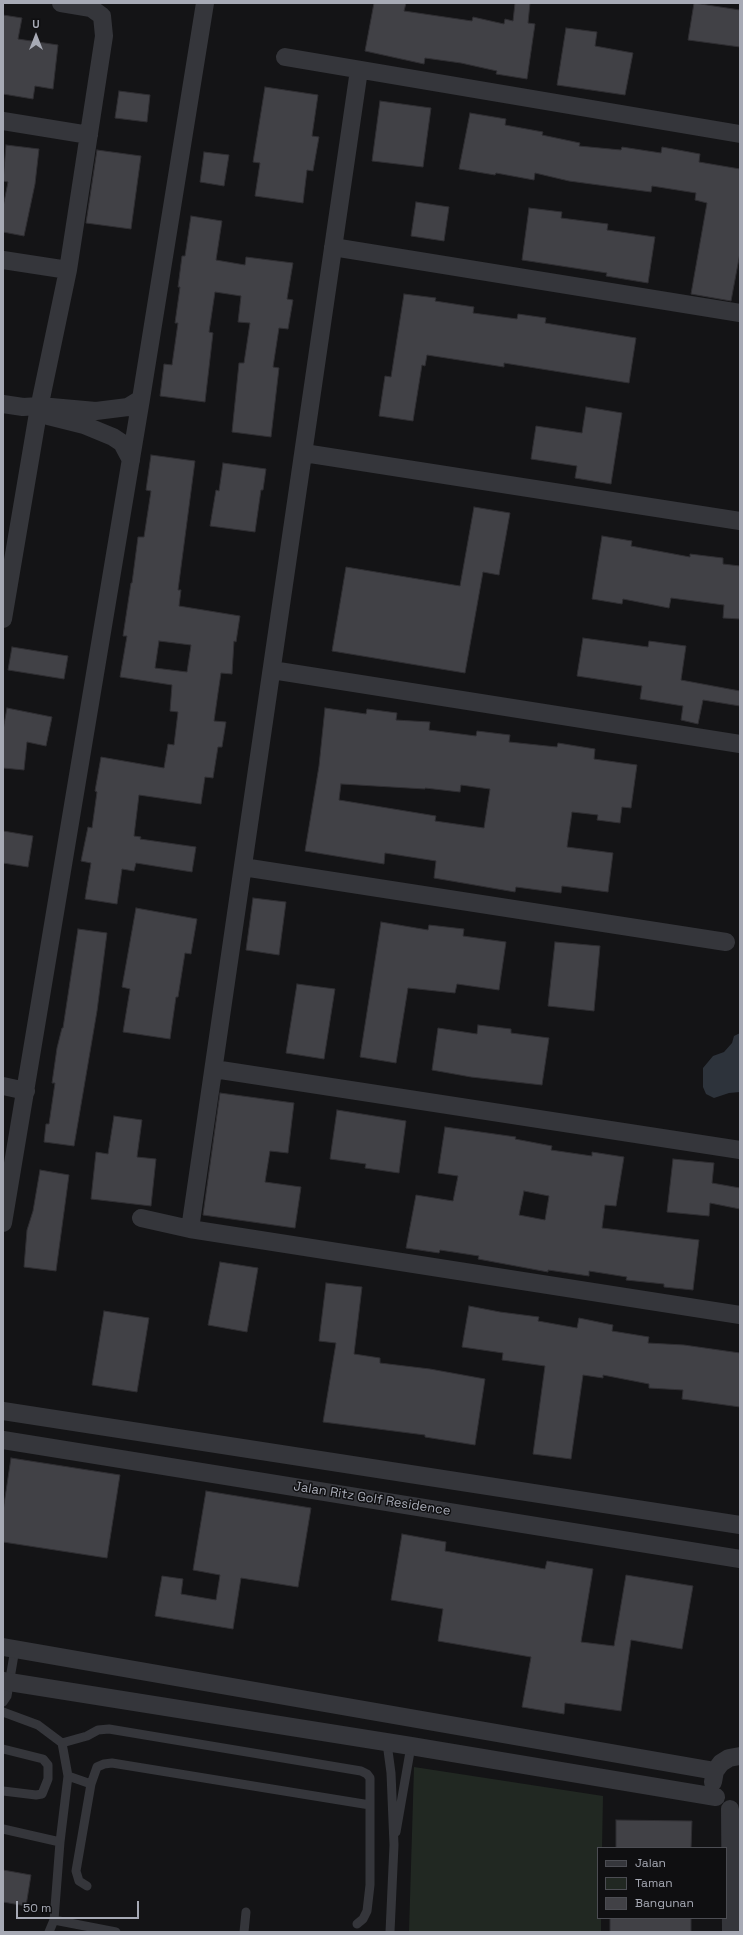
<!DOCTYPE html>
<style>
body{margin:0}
#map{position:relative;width:743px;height:1935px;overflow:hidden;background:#141416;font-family:"Space Grotesk",sans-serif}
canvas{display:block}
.frame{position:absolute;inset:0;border:4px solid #a7aab5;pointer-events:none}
.legend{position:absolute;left:597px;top:1847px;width:130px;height:72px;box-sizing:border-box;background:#0f0f11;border:1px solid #4c4d53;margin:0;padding:5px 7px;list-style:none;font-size:12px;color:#a7aab5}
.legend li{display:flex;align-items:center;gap:8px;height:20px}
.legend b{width:20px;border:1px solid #4c4d53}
.north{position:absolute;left:16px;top:16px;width:40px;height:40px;-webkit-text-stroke:3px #0f0f11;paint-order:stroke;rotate:0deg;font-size:11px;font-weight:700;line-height:16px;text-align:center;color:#a7aab5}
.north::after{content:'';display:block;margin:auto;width:14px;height:18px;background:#a7aab5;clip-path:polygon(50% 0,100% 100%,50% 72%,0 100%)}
.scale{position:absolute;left:16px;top:1901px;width:123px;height:18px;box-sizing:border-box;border:2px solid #a7aab5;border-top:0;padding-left:5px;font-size:12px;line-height:14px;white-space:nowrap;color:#a7aab5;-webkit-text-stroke:3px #0f0f11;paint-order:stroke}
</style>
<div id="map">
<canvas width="743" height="1935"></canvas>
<div class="frame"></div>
<ul class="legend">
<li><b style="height:5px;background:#35363b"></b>Jalan</li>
<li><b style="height:11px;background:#212822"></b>Taman</li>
<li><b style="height:11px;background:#414146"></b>Bangunan</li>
</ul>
<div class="north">U</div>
<div class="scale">50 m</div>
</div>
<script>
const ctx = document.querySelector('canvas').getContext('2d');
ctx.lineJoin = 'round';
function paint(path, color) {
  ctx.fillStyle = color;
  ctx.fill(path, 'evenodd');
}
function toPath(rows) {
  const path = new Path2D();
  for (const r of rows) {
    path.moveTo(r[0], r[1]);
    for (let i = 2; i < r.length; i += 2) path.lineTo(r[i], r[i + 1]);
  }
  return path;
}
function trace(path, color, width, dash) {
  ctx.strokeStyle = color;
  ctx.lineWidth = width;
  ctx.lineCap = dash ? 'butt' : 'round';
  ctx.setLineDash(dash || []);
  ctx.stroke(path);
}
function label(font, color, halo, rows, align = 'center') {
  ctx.font = font + ' "Space Grotesk",sans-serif';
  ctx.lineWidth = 3;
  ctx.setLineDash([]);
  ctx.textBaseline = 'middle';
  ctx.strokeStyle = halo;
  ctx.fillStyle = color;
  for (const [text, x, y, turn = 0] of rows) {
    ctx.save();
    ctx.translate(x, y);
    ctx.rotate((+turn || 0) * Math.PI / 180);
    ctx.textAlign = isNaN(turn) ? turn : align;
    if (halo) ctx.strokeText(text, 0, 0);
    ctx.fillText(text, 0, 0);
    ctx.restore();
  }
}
paint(toPath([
 [414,1767,603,1796,602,1848,598,1848,598,1918,601,1918,601,1932,409,1932]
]), '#212822');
paint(toPath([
 [740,1033,740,1092,729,1093,714,1098,706,1094,703,1087,703,1068,713,1056,724,1052,732,1043,734,1036]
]), '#2d333b');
const building = toPath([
 [374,3,406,3,404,11,472,21,473,17,504,24,505,19,513,21,515,3,530,3,528,23,535,24,527,79,496,74,497,71,461,63,425,58,424,64,365,51,374,3],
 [694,3,740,10,740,47,688,40,694,3],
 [3,15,22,18,18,39,58,45,53,89,35,86,33,99,3,94,3,15],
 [566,28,597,32,595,46,633,53,625,95,557,85,566,28],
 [265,87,318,95,312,136,319,137,313,171,307,170,303,203,255,196,260,163,253,162,265,87],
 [119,91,150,95,147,122,115,118,119,91],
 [380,101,431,108,423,167,372,161,380,101],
 [470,113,506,119,505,125,543,132,542,135,580,143,579,146,621,150,622,147,661,153,662,147,700,154,699,162,740,169,740,253,731,301,691,294,707,203,695,200,696,193,652,186,651,192,569,181,535,173,534,180,496,173,495,175,459,169,470,113],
 [6,145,39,149,35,184,24,236,3,232,3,207,8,182,3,181,6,145],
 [97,150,141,156,131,229,86,223,97,150],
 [204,152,229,155,224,186,200,182,204,152],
 [416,202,449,207,444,241,411,236,416,202],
 [529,208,562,212,561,218,608,224,607,230,655,237,648,283,606,276,607,273,522,260,529,208],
 [191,216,222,221,216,260,245,265,246,257,293,263,287,299,293,300,288,329,279,328,273,367,279,368,271,437,232,432,239,363,244,363,250,323,238,322,241,296,215,292,209,332,213,333,205,402,160,396,164,364,172,365,178,323,175,323,180,287,178,287,182,256,185,256,191,216],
 [404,294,436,298,435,301,474,307,473,313,517,319,518,314,546,318,545,323,636,338,629,383,504,363,504,367,427,355,425,366,422,365,413,421,379,416,385,376,391,377,404,294],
 [586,407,622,413,611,484,575,478,577,466,531,459,536,426,582,433,586,407],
 [151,455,195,461,178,590,181,590,179,606,240,616,236,642,234,641,232,674,221,673,218,693,214,721,226,722,222,747,218,747,213,778,205,777,201,804,139,795,134,836,141,837,140,839,196,847,192,872,136,863,134,871,122,869,117,904,85,899,91,863,81,861,88,827,92,828,97,792,95,791,101,757,164,768,168,744,174,745,178,712,170,711,172,685,120,677,127,636,123,636,131,583,132,583,138,537,144,537,151,491,146,490,151,455],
 [159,641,191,645,187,672,155,668,159,641],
 [223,463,266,469,263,490,261,490,255,532,210,526,216,490,219,491,223,463],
 [474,507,510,513,499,575,483,572,465,673,332,651,346,567,460,586,474,507],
 [602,536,632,541,631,546,690,557,690,554,723,558,723,564,740,566,740,619,723,618,724,605,671,598,669,608,623,599,622,604,592,599,602,536],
 [583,638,648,647,649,641,686,646,681,680,740,691,740,706,703,700,698,724,681,720,683,706,640,699,642,686,577,676,583,638],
 [12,647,68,656,64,679,8,670,12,647],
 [7,708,52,717,46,746,27,742,24,770,3,768,3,730,7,708],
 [325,708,366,714,367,709,397,713,396,720,430,722,429,730,476,736,477,731,510,735,509,742,557,747,558,743,595,749,594,759,637,765,631,808,622,807,620,823,597,820,598,815,572,812,567,847,613,853,608,892,562,886,561,893,516,887,515,892,434,878,436,861,385,853,384,864,305,851,319,766,325,708],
 [341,784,425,789,425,788,460,792,461,785,490,789,484,828,435,821,436,816,339,800,341,784],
 [3,831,33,836,28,867,3,863,3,831],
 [253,898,286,902,279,955,246,950,253,898],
 [136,908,197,919,191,954,185,953,178,997,176,997,170,1039,123,1032,130,989,122,987,136,908],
 [381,922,428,930,429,925,464,929,463,936,506,942,499,990,457,984,455,993,408,988,396,1063,360,1057,381,922],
 [78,929,107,933,97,1011,74,1146,44,1142,46,1124,49,1124,55,1083,52,1083,57,1048,62,1028,63,1028,78,929],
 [555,942,600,946,594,1011,548,1006,555,942],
 [297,984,335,989,324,1059,286,1053,297,984],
 [478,1025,511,1029,511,1033,549,1038,542,1085,471,1077,432,1070,438,1028,477,1034,478,1025],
 [220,1093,294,1103,288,1153,270,1151,265,1182,301,1187,295,1228,203,1215,220,1093],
 [337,1110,406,1121,399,1173,365,1168,366,1164,330,1159,337,1110],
 [114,1116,142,1120,137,1157,156,1159,151,1206,91,1199,96,1152,108,1154,114,1116],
 [445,1127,516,1137,515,1139,552,1146,551,1150,592,1156,592,1152,624,1157,616,1206,605,1205,602,1228,699,1240,693,1290,664,1287,664,1284,626,1280,627,1277,589,1271,589,1276,548,1270,548,1272,478,1259,479,1256,440,1250,439,1253,406,1248,416,1195,453,1201,458,1176,438,1173,445,1127],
 [524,1191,549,1196,545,1220,519,1215,524,1191],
 [673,1159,714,1163,712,1183,740,1188,740,1209,710,1203,709,1216,667,1212,673,1159],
 [40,1170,69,1175,56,1271,24,1267,27,1230,33,1211,40,1170],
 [220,1262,258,1268,247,1332,208,1325,220,1262],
 [326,1283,362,1287,354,1354,380,1358,380,1363,430,1369,485,1379,475,1445,425,1437,425,1435,323,1422,336,1343,319,1341,326,1283],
 [469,1306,500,1312,539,1317,538,1321,577,1328,579,1318,613,1325,612,1331,649,1337,648,1343,684,1345,740,1353,740,1407,682,1399,683,1390,649,1388,649,1384,603,1375,603,1378,583,1375,571,1459,533,1454,545,1366,502,1360,503,1353,462,1347,469,1306],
 [104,1311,149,1318,137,1392,92,1385,104,1311],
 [11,1458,120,1475,107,1558,3,1542,3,1511,11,1458],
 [206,1491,311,1508,298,1587,241,1578,233,1629,155,1616,162,1576,183,1579,181,1594,216,1600,220,1575,193,1570,206,1491],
 [402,1534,446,1542,445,1551,545,1569,547,1561,593,1569,581,1642,614,1646,626,1575,693,1586,682,1649,631,1640,621,1711,565,1703,564,1714,522,1707,531,1657,438,1641,443,1609,391,1600,402,1534],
 [616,1820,692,1821,691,1848,616,1848,616,1820],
 [3,1870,31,1875,26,1906,3,1902,3,1870],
 [610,1918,691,1918,691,1932,610,1932,610,1918]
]);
paint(building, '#414146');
trace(building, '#2f2e32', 1);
trace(toPath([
 [3,1702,7,1696,15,1649],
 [3,1712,38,1725,62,1743,68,1776,60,1842,54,1920,49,1932],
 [62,1743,87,1736,98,1730,109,1729,361,1771,367,1774,370,1778,370,1885,367,1911,363,1919,357,1924],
 [387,1743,391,1773,394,1845,390,1932],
 [3,1749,43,1759,48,1765,48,1779,42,1794,36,1795,3,1791],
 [68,1776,91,1784],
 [3,1829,60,1842],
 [396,1832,411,1746],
 [87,1886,79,1881,76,1871,91,1784,97,1767,104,1764,112,1763,370,1805],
 [54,1920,116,1932],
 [244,1932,246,1912]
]), '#35363b', 9);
trace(toPath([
 [285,57,740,134],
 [3,121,89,135],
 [333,247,740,313],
 [3,260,68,270],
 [3,404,23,407,40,406,96,411,128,407,141,399],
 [48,416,84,425,113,437,122,443,131,460],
 [304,453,740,521],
 [3,619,38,413,68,270,104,36,102,16,91,8,61,3],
 [272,670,740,744],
 [243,867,726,942],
 [214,1069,740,1150],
 [3,1086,26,1091],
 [141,1218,190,1229,740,1315],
 [3,1223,141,399,205,3],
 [190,1229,359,70],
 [3,1411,740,1525],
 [3,1440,740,1559],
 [3,1647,715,1771],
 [3,1681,411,1746,716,1797],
 [713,1782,715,1771,721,1763,729,1758,740,1756],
 [730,1809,731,1932]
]), '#35363b', 18);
label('13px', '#a7aab5', '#0f0f11', [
 ["Jalan Ritz Golf Residence",372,1499,9]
]);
</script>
